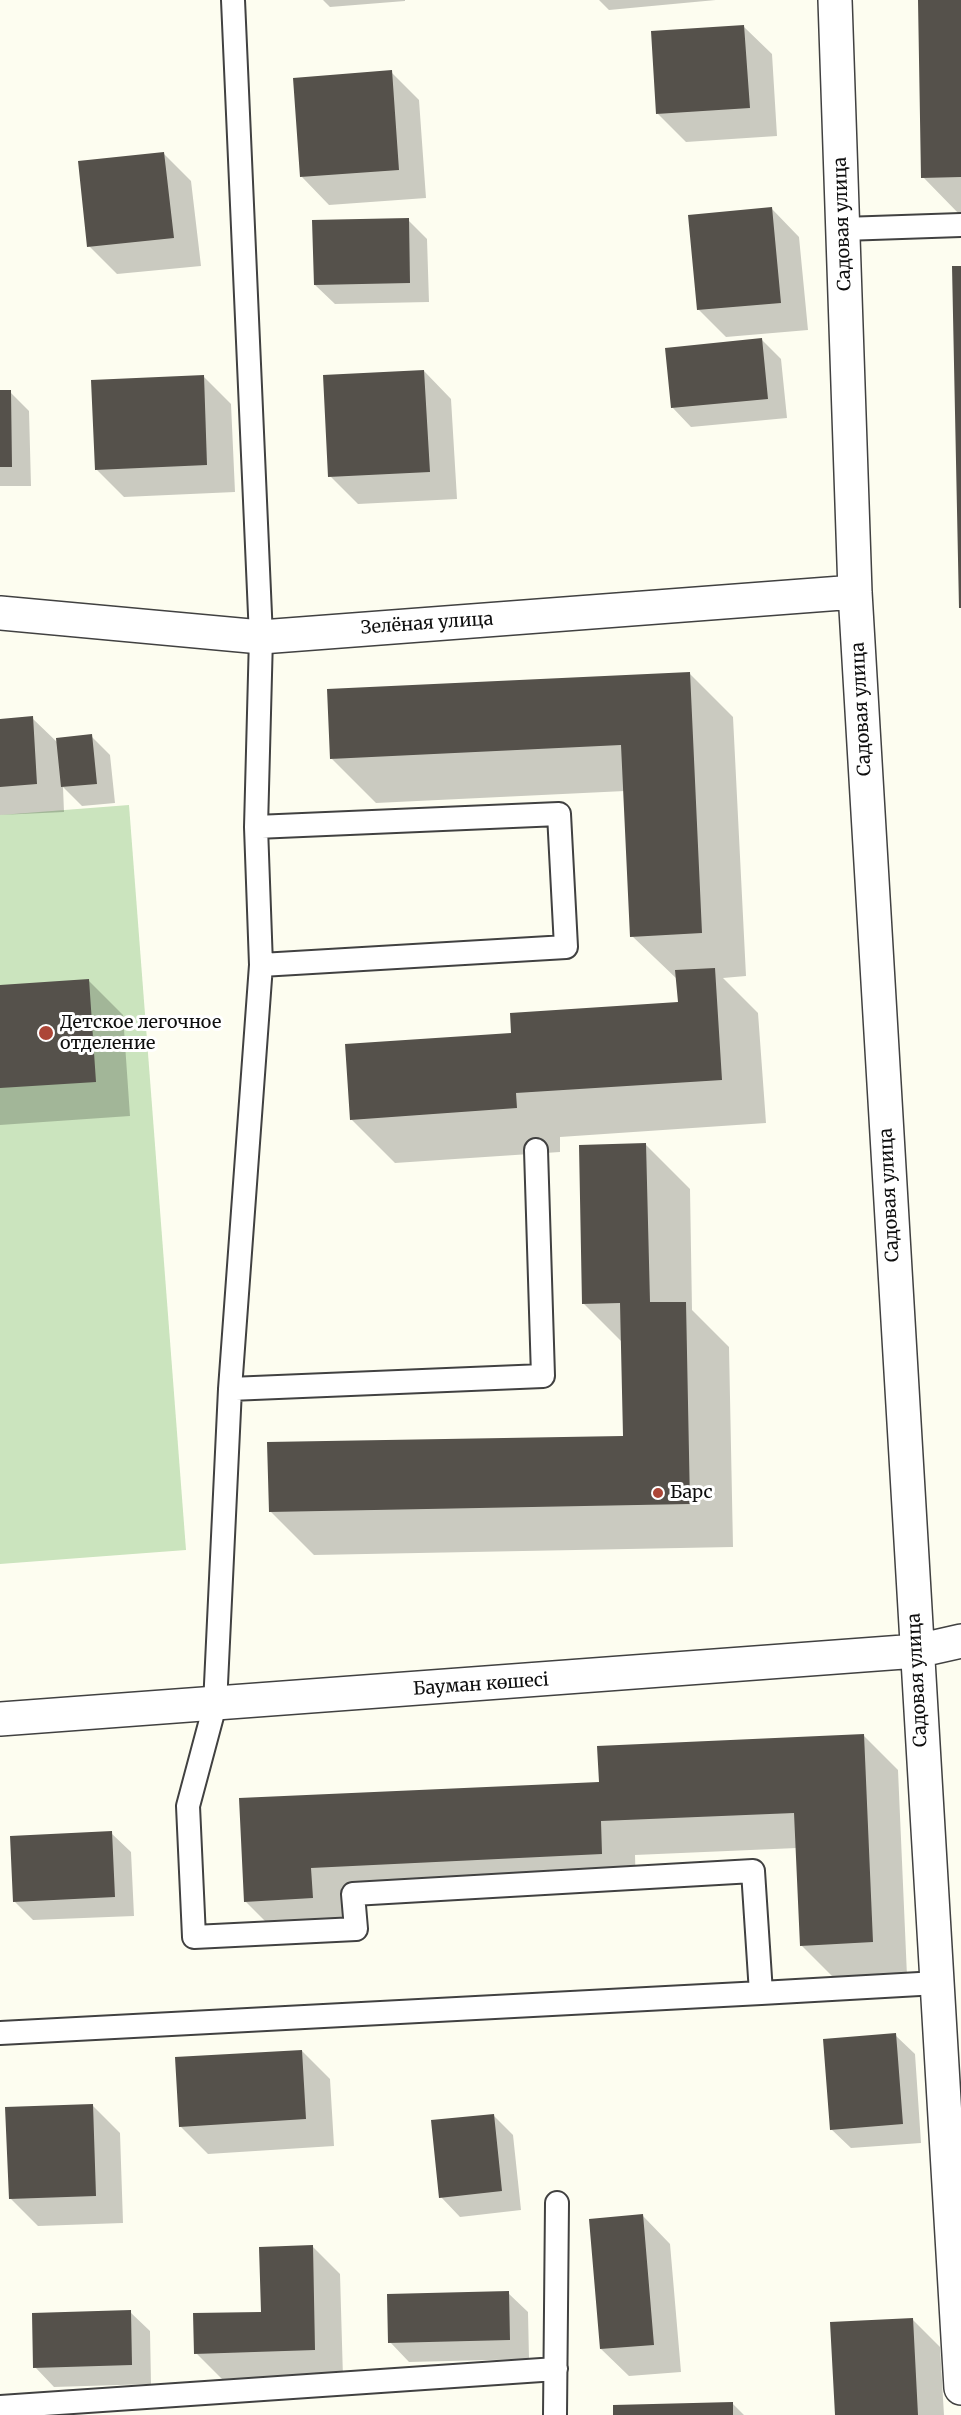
<!DOCTYPE html>
<meta charset="utf-8">
<style>
body{margin:0}
canvas{display:block;background:#fdfdf0}
</style>
<canvas width="961" height="2415"></canvas>
<script>
const ctx = document.querySelector('canvas').getContext('2d');
ctx.lineJoin = 'round';
function paint(path, color) {
  ctx.fillStyle = color;
  ctx.fill(path, 'evenodd');
}
function toPath(rows) {
  const path = new Path2D();
  for (const r of rows) {
    path.moveTo(r[0], r[1]);
    for (let i = 2; i < r.length; i += 2) path.lineTo(r[i], r[i + 1]);
  }
  return path;
}
function trace(path, color, width, dash) {
  ctx.strokeStyle = color;
  ctx.lineWidth = width;
  ctx.lineCap = dash ? 'butt' : 'round';
  ctx.setLineDash(dash || []);
  ctx.stroke(path);
}
function label(font, color, halo, rows, align = 'center') {
  ctx.font = font + ' Merriweather,serif';
  ctx.lineWidth = 6;
  ctx.setLineDash([]);
  ctx.textBaseline = 'middle';
  ctx.strokeStyle = halo;
  ctx.fillStyle = color;
  for (const [text, x, y, turn = 0] of rows) {
    ctx.save();
    ctx.translate(x, y);
    ctx.rotate((+turn || 0) * Math.PI / 180);
    ctx.textAlign = isNaN(turn) ? turn : align;
    if (halo) ctx.strokeText(text, 0, 0);
    ctx.fillText(text, 0, 0);
    ctx.restore();
  }
}
paint(toPath([
 [129,805,186,1550,0,1564,0,815]
]), '#cbe4be');
paint(toPath([
 [323,0,405,0,405,1,330,7],
 [599,0,716,0,609,10],
 [919,0,961,0,961,216,923,177],
 [744,27,772,54,777,136,686,142,658,114],
 [391,72,419,100,426,198,329,205,302,177],
 [163,153,191,181,201,266,117,274,89,246],
 [772,209,799,237,808,330,726,337,698,309],
 [408,220,427,239,429,302,335,304,315,285],
 [762,340,781,359,787,418,691,427,672,407],
 [424,371,451,399,457,499,358,504,330,476],
 [203,376,231,404,235,492,124,497,96,469],
 [0,392,10,392,29,411,31,486,0,486],
 [689,673,733,717,746,976,723,978,758,1013,766,1123,560,1137,560,1152,395,1163,351,1119,512,1035,679,1003,678,980,632,936,625,791,376,803,332,759],
 [32,718,58,743,91,736,110,755,115,803,82,806,63,787,64,812,0,815,0,720],
 [88,980,123,1015,130,1116,0,1125,0,987],
 [646,1145,690,1189,692,1310,729,1347,733,1547,314,1555,270,1511,624,1437,622,1342,583,1303],
 [864,1736,898,1770,907,1976,836,1980,801,1945,797,1848,635,1855,636,1888,345,1902,347,1932,280,1936,245,1901,241,1800,601,1784],
 [111,1833,131,1852,134,1916,33,1920,14,1901],
 [895,2035,915,2054,921,2143,851,2148,831,2129],
 [302,2051,330,2079,334,2146,208,2154,180,2126],
 [92,2105,120,2133,123,2223,38,2226,10,2198],
 [494,2116,513,2135,521,2210,460,2217,441,2197],
 [643,2216,670,2244,681,2372,629,2376,601,2349],
 [312,2246,340,2274,343,2378,224,2381,196,2353,262,2313],
 [508,2293,528,2312,529,2359,409,2362,390,2342],
 [130,2312,150,2331,151,2384,54,2387,35,2367],
 [912,2319,940,2347,944,2415,837,2415],
 [732,2403,744,2415,614,2415]
]), '#0003');
paint(toPath([
 [918,0,961,0,961,177,921,178],
 [744,25,750,108,656,114,651,31],
 [392,70,399,170,300,177,293,78],
 [164,152,174,238,87,247,78,161],
 [772,207,781,303,697,310,688,215],
 [409,218,410,283,314,285,312,220],
 [952,266,961,266,961,608,959,608],
 [762,338,768,399,671,408,665,348],
 [424,370,430,472,328,477,323,375],
 [204,375,207,465,95,470,91,380],
 [0,390,11,390,12,467,0,467],
 [690,672,702,933,630,937,621,745,330,759,327,689],
 [33,716,37,784,0,787,0,719],
 [92,734,97,784,61,787,56,738],
 [715,968,722,1080,516,1093,517,1108,350,1120,345,1044,511,1033,510,1013,678,1002,675,970],
 [89,979,96,1082,0,1088,0,985],
 [646,1143,650,1302,686,1302,690,1504,269,1512,267,1442,623,1436,620,1303,582,1304,579,1145],
 [864,1734,873,1942,800,1946,794,1813,601,1821,602,1854,311,1868,313,1898,244,1902,239,1798,599,1782,597,1746],
 [112,1831,115,1897,13,1902,10,1836],
 [896,2033,903,2124,830,2130,823,2039],
 [302,2050,306,2119,179,2127,175,2057],
 [93,2104,96,2196,9,2199,5,2107],
 [494,2114,502,2191,439,2198,431,2120],
 [643,2214,654,2345,600,2349,589,2219],
 [313,2245,315,2350,194,2354,193,2313,261,2312,259,2247],
 [509,2291,510,2340,388,2343,387,2294],
 [131,2310,132,2365,33,2368,32,2313],
 [913,2318,918,2415,835,2415,830,2322],
 [733,2402,733,2415,613,2415,613,2405]
]), '#55514b');
const lane = toPath([
 [233,0,261,637,256,827,261,965,230,1389,215,1705,188,1806,194,1937,356,1929,353,1894,753,1871,761,1993,937,1983],
 [843,229,961,225],
 [256,827,559,814,566,947,261,965],
 [230,1389,543,1376,536,1150],
 [0,2033,761,1993],
 [0,2407,556,2369],
 [555,2415,557,2203]
]);
const street = toPath([
 [835,0,855,592,961,2388],
 [0,613,261,637,855,592],
 [0,1719,917,1651,961,1641]
]);
trace(lane, '#414141', 26);
trace(street, '#414141', 36);
trace(lane, '#fff', 22);
trace(street, '#fff', 33);
for (const [x, y, r, color] of [
 [46,1033,8,"#ac4637"],
 [658,1493,6,"#ac4637"]
]) {
  const dot = new Path2D();
  dot.arc(x, y, r, 0, 2 * Math.PI);
  ctx.fillStyle = color;
  ctx.fill(dot);
  trace(dot, '#fff', 2);
}
label('18px', '#0e0e0e', '#fff', [
 ["Садовая улица",843,224,-92],
 ["Зелёная улица",427,624,-4],
 ["Садовая улица",862,709,-93],
 ["Садовая улица",890,1195,-93],
 ["Садовая улица",918,1680,-93],
 ["Бауман көшесі",481,1685,-4]
]);
label('18px', '#0e0e0e', '#fff', [
 ["Детское легочное",60,1023],
 ["отделение",60,1044],
 ["Барс",670,1493]
], 'left');
</script>
